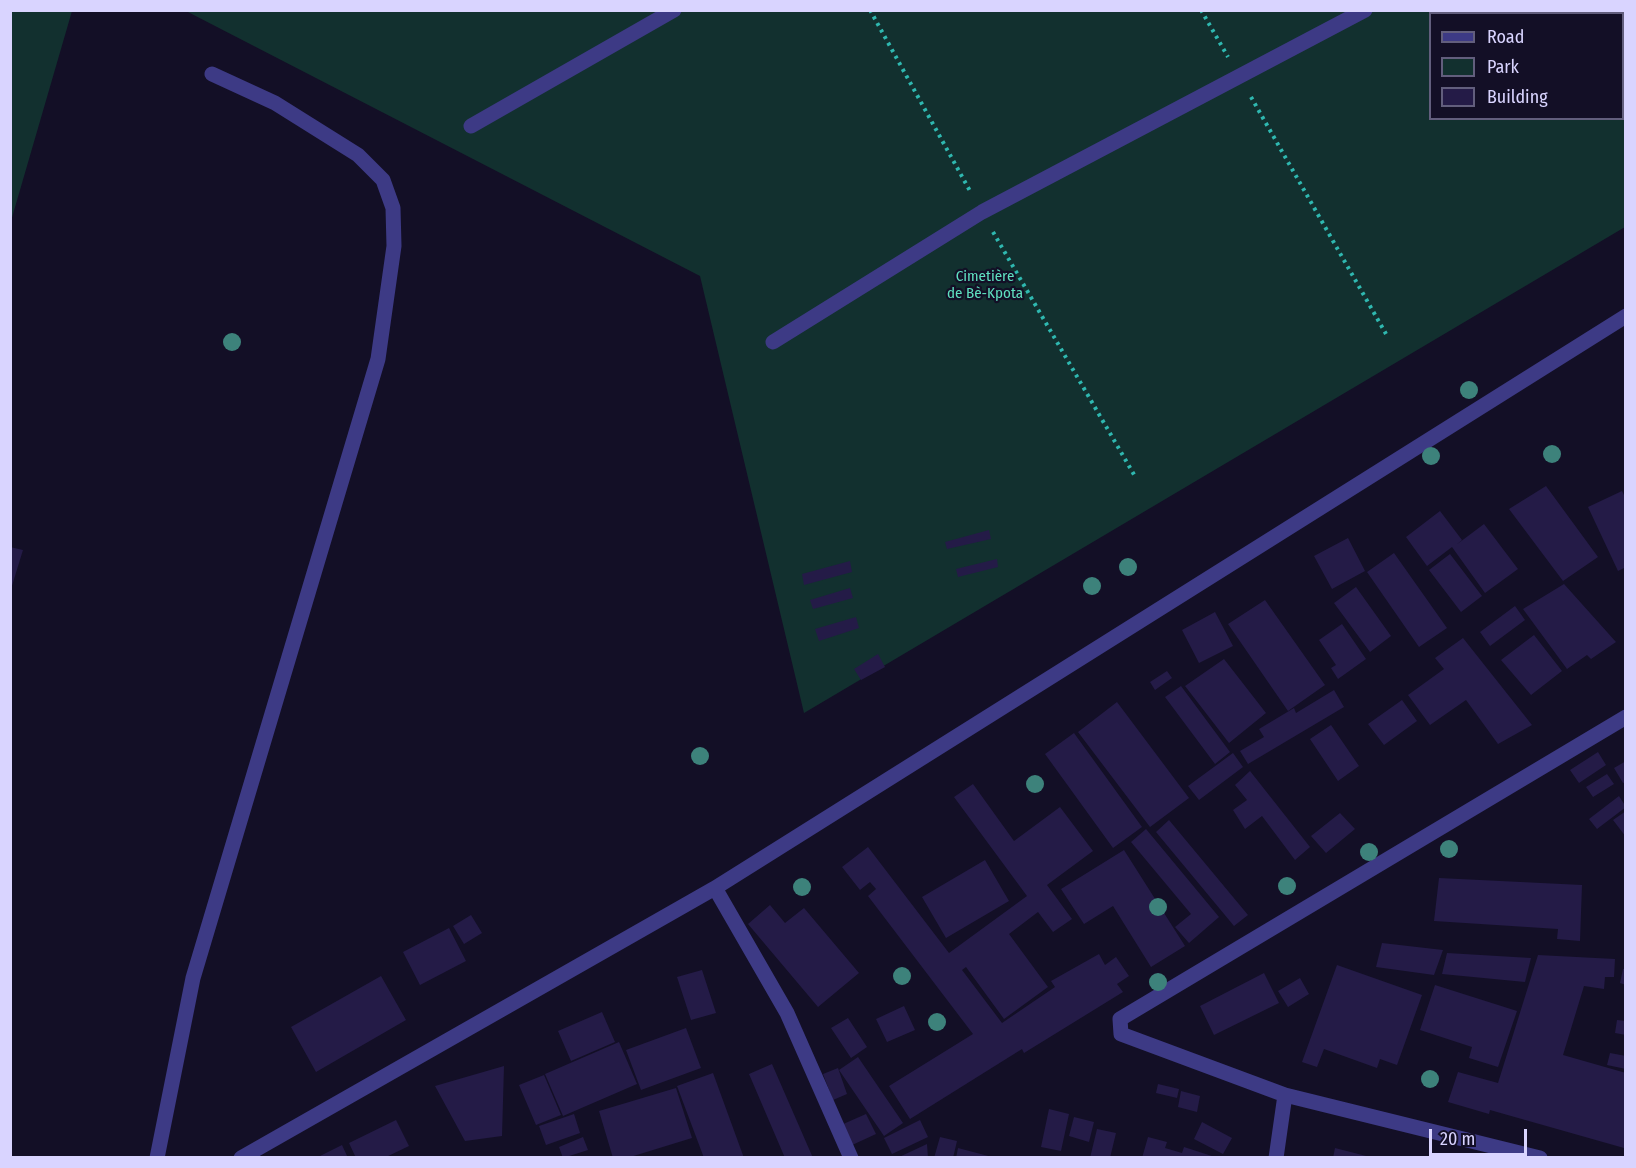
<!DOCTYPE html>
<meta charset="utf-8">
<style>
body{margin:0}
#map{position:relative;width:1636px;height:1168px;overflow:hidden;background:#130f26;font-family:"Fira Sans Condensed",sans-serif}
canvas{display:block}
.frame{position:absolute;inset:0;border:12px solid #d9d4ff;pointer-events:none}
.legend{position:absolute;left:1429px;top:12px;width:195px;height:108px;box-sizing:border-box;background:#130f26;border:2px solid #625e7d;margin:0;padding:8px 10px;list-style:none;font-size:18px;color:#d9d4ff}
.legend li{display:flex;align-items:center;gap:12px;height:30px}
.legend b{width:30px;border:2px solid #625e7d}
.scale{position:absolute;left:1429px;top:1129px;width:98px;height:27px;box-sizing:border-box;border:3px solid #d9d4ff;border-top:0;padding-left:8px;font-size:18px;line-height:21px;white-space:nowrap;color:#d9d4ff;-webkit-text-stroke:4px #130f26;paint-order:stroke}
</style>
<div id="map">
<canvas width="1636" height="1168"></canvas>
<div class="frame"></div>
<ul class="legend">
<li><b style="height:8px;background:#3d3a85"></b>Road</li>
<li><b style="height:16px;background:#12302f"></b>Park</li>
<li><b style="height:16px;background:#241b47"></b>Building</li>
</ul>
<div class="scale">20 m</div>
</div>
<script>
const ctx = document.querySelector('canvas').getContext('2d');
ctx.lineJoin = 'round';
function paint(path, color) {
  ctx.fillStyle = color;
  ctx.fill(path, 'evenodd');
}
function toPath(rows) {
  const path = new Path2D();
  for (const r of rows) {
    path.moveTo(r[0], r[1]);
    for (let i = 2; i < r.length; i += 2) path.lineTo(r[i], r[i + 1]);
  }
  return path;
}
function trace(path, color, width, dash) {
  ctx.strokeStyle = color;
  ctx.lineWidth = width;
  ctx.lineCap = dash ? 'butt' : 'round';
  ctx.setLineDash(dash || []);
  ctx.stroke(path);
}
function label(font, color, halo, rows, align = 'center') {
  ctx.font = font + ' "Fira Sans Condensed",sans-serif';
  ctx.lineWidth = 4.5;
  ctx.setLineDash([]);
  ctx.textBaseline = 'middle';
  ctx.strokeStyle = halo;
  ctx.fillStyle = color;
  for (const [text, x, y, turn = 0] of rows) {
    ctx.save();
    ctx.translate(x, y);
    ctx.rotate((+turn || 0) * Math.PI / 180);
    ctx.textAlign = isNaN(turn) ? turn : align;
    if (halo) ctx.strokeText(text, 0, 0);
    ctx.fillText(text, 0, 0);
    ctx.restore();
  }
}
paint(toPath([
 [11,10,72,11,11,221,10,11],
 [186,11,1625,11,1625,227,804,713,700,276],
 [1430,14,1622,14,1622,118,1430,118]
]), '#12302f');
paint(toPath([
 [1546,486,1598,557,1563,581,1509,509],
 [1622,491,1626,499,1626,567,1618,571,1588,507],
 [1440,511,1462,540,1456,545,1484,524,1518,569,1485,593,1452,547,1427,566,1406,537],
 [989,530,991,539,947,549,945,542],
 [1348,538,1365,571,1332,589,1314,556],
 [10,547,23,550,11,589,10,589],
 [1394,553,1447,628,1419,647,1367,572],
 [1450,554,1482,596,1461,612,1429,570],
 [997,559,998,567,958,577,956,569],
 [850,561,852,572,804,585,802,574],
 [1564,584,1616,642,1591,659,1587,655,1567,669,1523,609],
 [1356,587,1391,636,1370,652,1334,603],
 [850,588,853,598,813,609,810,600],
 [1265,600,1325,685,1288,711,1228,624],
 [1515,606,1525,620,1490,646,1480,632],
 [1215,612,1233,646,1199,663,1182,630],
 [856,617,859,628,819,641,815,629],
 [1342,624,1366,659,1338,679,1331,668,1336,665,1319,640],
 [1534,635,1562,671,1531,695,1501,660],
 [1463,638,1532,725,1498,744,1466,700,1430,725,1408,695,1444,669,1435,658],
 [878,654,885,667,861,680,854,669],
 [1224,659,1266,713,1229,743,1185,686],
 [1167,671,1172,678,1155,690,1150,682],
 [1181,686,1230,752,1215,764,1165,697],
 [1334,690,1344,707,1248,764,1240,751,1264,737,1259,729,1294,708,1296,713],
 [1402,700,1417,721,1384,745,1368,724],
 [1117,702,1189,798,1150,827,1078,732],
 [1331,725,1359,766,1338,781,1310,739],
 [1074,733,1142,827,1113,848,1045,754],
 [1598,752,1606,765,1579,783,1570,770],
 [1233,753,1243,767,1199,800,1188,786],
 [1626,761,1626,782,1623,783,1614,768],
 [1250,771,1310,847,1295,860,1262,816,1245,829,1233,810,1247,800,1235,785],
 [1607,774,1614,784,1593,797,1586,787],
 [973,784,1014,841,1060,807,1093,851,1047,885,1072,919,1053,932,1038,912,1009,934,1048,987,1004,1019,966,967,962,970,1002,1023,1055,987,1051,981,1099,954,1105,965,1116,957,1129,976,1117,984,1123,992,1024,1053,1022,1049,910,1119,889,1086,973,1034,868,896,876,889,870,882,860,890,842,867,868,847,949,953,1027,896,954,797],
 [1619,796,1626,807,1597,829,1589,819],
 [1626,811,1626,837,1613,820],
 [1340,813,1355,829,1326,853,1311,836],
 [1169,820,1248,915,1234,926,1156,832],
 [1146,829,1219,917,1189,943,1175,927,1191,914,1131,842],
 [1124,850,1185,946,1151,967,1113,906,1084,924,1061,889],
 [985,860,1009,901,946,938,922,897],
 [1439,878,1582,885,1580,941,1557,939,1558,929,1434,921],
 [770,905,785,923,804,908,859,973,818,1007,748,924],
 [471,915,482,933,464,944,453,926],
 [449,928,466,961,420,985,403,952],
 [1382,943,1443,950,1434,975,1376,967],
 [1447,953,1531,958,1525,982,1442,974],
 [1538,955,1615,959,1614,977,1605,977,1604,989,1584,986,1563,1055,1626,1073,1624,1148,1490,1110,1489,1114,1448,1102,1458,1072,1498,1083],
 [1337,965,1422,995,1397,1065,1380,1059,1377,1068,1324,1049,1317,1067,1302,1062],
 [1623,969,1626,969,1626,985,1620,983],
 [702,970,716,1013,691,1020,677,977],
 [1264,973,1279,1003,1214,1035,1200,1006],
 [381,976,406,1020,316,1072,291,1027],
 [1300,978,1309,994,1288,1007,1278,991],
 [1435,985,1517,1011,1498,1067,1469,1058,1472,1047,1420,1030],
 [904,1006,915,1030,887,1042,876,1019],
 [602,1012,615,1042,571,1061,558,1031],
 [848,1018,867,1047,851,1058,831,1028],
 [1617,1020,1626,1021,1626,1035,1615,1033],
 [686,1028,701,1068,641,1090,626,1050],
 [619,1042,637,1084,563,1116,545,1074],
 [1610,1053,1626,1056,1626,1069,1607,1065],
 [858,1057,903,1123,884,1136,839,1070],
 [772,1064,813,1158,785,1158,749,1074],
 [504,1066,502,1136,465,1141,435,1086],
 [838,1068,847,1094,833,1100,823,1074],
 [713,1073,744,1158,704,1158,677,1086],
 [544,1075,561,1115,536,1125,519,1085],
 [1158,1084,1179,1089,1177,1098,1156,1093],
 [676,1088,692,1138,627,1158,613,1158,599,1111],
 [1181,1091,1200,1096,1197,1112,1178,1107],
 [1049,1109,1069,1114,1061,1151,1041,1147],
 [574,1114,580,1133,546,1145,539,1126],
 [866,1114,876,1134,850,1146,841,1125],
 [1074,1117,1094,1122,1089,1142,1069,1136],
 [396,1120,409,1146,384,1158,356,1158,349,1143],
 [920,1120,928,1137,892,1154,884,1138],
 [1202,1122,1232,1138,1223,1154,1194,1139],
 [1097,1129,1116,1133,1110,1158,1090,1158],
 [583,1137,588,1150,563,1158,559,1147],
 [940,1137,957,1141,953,1158,934,1158],
 [1148,1137,1167,1142,1165,1148,1182,1153,1184,1147,1218,1158,1142,1158],
 [927,1144,928,1158,897,1158],
 [342,1145,348,1158,316,1158],
 [958,1148,992,1157,992,1158,956,1158],
 [1335,1148,1370,1157,1370,1158,1333,1158]
]), '#241b47');
trace(toPath([
 [870,10,970,191],
 [1201,10,1228,57],
 [1561,10,1563,14],
 [1251,97,1386,334],
 [1622,116,1626,122],
 [993,232,1136,478]
]), '#2fb8b0', 4, [3, 4.5]);
trace(toPath([
 [471,126,674,10],
 [773,342,982,212,1365,10],
 [157,1158,193,978,378,359,394,246,393,208,383,180,358,155,275,103,212,74]
]), '#3d3a85', 15);
trace(toPath([
 [715,888,787,1013,851,1158],
 [241,1158,715,888,1626,316],
 [1276,1158,1285,1095],
 [1540,1158,1285,1095,1121,1034,1120,1019,1626,717]
]), '#3d3a85', 15);
ctx.fillStyle = '#3d827b';
for (const [x, y] of [
 [232,342],
 [1469,390],
 [1552,454],
 [1431,456],
 [1128,567],
 [1092,586],
 [700,756],
 [1035,784],
 [1449,849],
 [1369,852],
 [1287,886],
 [802,887],
 [1158,907],
 [902,976],
 [1158,982],
 [937,1022],
 [1430,1079]
]) {
  ctx.beginPath();
  ctx.arc(x, y, 9, 0, 2 * Math.PI);
  ctx.fill();
}
label('15px', '#5fe0c0', '#130f26', [
 ["Cimetière",985,277],
 ["de Bè-Kpota",985,294]
]);
</script>
